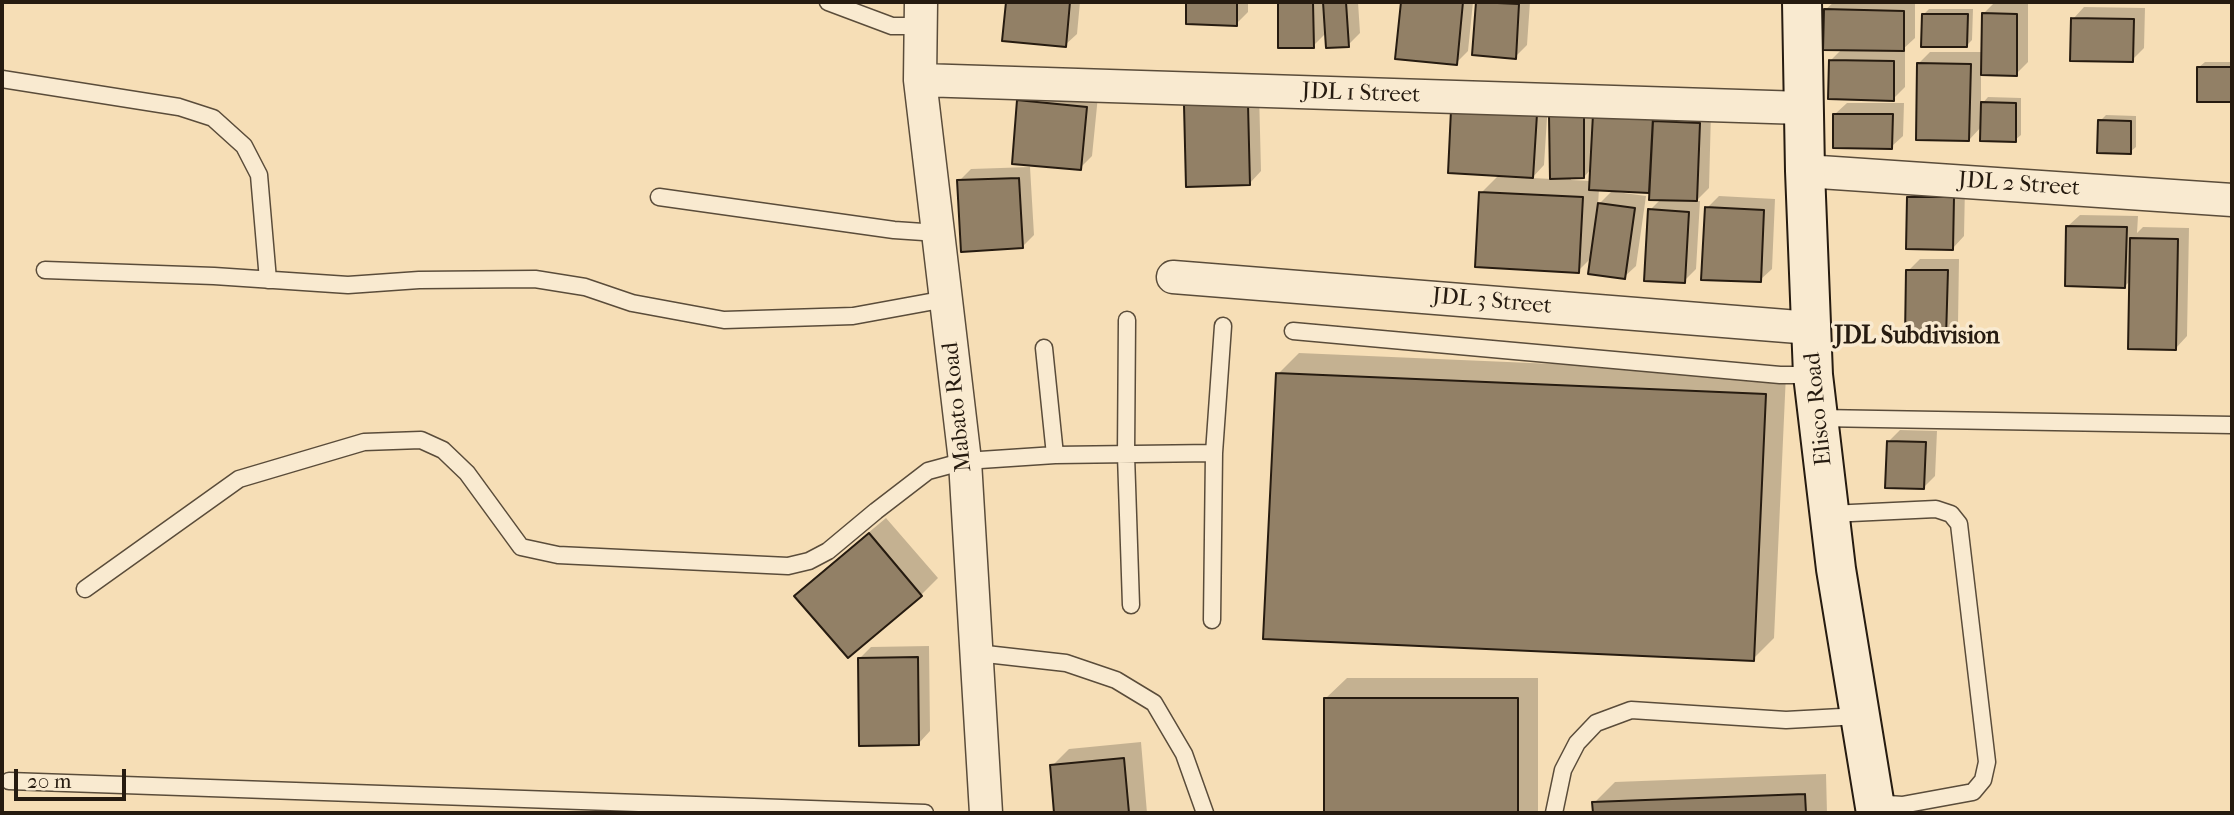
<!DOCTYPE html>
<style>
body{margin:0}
#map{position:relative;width:2234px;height:815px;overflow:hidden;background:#f6deb6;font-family:"IM FELL French Canon",serif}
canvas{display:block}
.frame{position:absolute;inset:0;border:4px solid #261b10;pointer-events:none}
.scale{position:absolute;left:14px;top:769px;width:112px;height:32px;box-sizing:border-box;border:4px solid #261b10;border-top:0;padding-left:9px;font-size:21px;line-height:24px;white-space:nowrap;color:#261b10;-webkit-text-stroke:5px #f9ead0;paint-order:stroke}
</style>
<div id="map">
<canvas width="2234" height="815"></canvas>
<div class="frame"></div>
<div class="scale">20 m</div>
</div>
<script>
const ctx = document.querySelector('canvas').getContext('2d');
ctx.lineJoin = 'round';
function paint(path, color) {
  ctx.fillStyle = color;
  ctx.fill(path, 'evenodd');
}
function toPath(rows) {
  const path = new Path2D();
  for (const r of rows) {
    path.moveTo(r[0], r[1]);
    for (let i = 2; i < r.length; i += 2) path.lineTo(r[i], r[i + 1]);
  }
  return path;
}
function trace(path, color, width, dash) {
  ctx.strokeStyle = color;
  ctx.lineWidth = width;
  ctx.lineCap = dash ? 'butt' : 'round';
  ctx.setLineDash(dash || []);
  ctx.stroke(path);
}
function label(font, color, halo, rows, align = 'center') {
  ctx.font = font + ' "IM FELL French Canon",serif';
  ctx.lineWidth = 7;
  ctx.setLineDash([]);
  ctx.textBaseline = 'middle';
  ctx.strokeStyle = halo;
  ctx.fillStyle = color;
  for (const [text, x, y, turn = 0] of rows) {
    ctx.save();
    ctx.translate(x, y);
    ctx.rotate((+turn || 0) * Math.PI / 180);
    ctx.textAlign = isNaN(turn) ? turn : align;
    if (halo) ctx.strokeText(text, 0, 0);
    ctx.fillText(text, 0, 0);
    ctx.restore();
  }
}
paint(toPath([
 [1008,2,1080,2,1077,34,1065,45,1004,39],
 [1188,2,1248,2,1248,12,1236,24,1187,23],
 [1279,2,1358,2,1360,33,1348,45,1327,32,1313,46,1280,47],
 [1402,2,1473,2,1468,51,1456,63,1397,57],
 [1478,2,1530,2,1527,45,1515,57,1474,54],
 [1834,2,1915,2,1915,38,1902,50,1905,50,1905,87,1893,99,1830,61,1842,49,1825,10],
 [1995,2,2028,3,2028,62,2016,74,1981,73,1981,105,1988,97,2021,98,2021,135,2015,140,1982,126,1969,140,1919,63,1930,52,1983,52,1983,14],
 [2084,7,2145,8,2144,48,2132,60,2073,19],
 [1929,9,1973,9,1972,40,1967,45,1923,15],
 [2205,62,2232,62,2232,100,2198,100,2199,67],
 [1031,89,1098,96,1092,156,1080,168,1019,101],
 [1259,92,1261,171,1250,183,1186,106,1198,94],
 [1548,103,1544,165,1532,178,1552,179,1551,115,1711,112,1709,188,1696,201,1700,201,1696,269,1684,281,1650,210,1662,198,1651,191,1617,190,1616,192,1646,196,1636,266,1624,277,1593,256,1578,271,1481,193,1499,175,1450,172],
 [1592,168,1591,181,1571,180,1571,177,1584,177],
 [1599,189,1614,189,1598,205],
 [1847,103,1904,103,1903,136,1891,147,1835,114],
 [2106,115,2136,116,2136,147,2130,152,2100,121],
 [1030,167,1034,235,1022,247,959,181,971,169],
 [1920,186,1965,186,1964,236,1953,248,1909,197],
 [1719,196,1775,199,1772,269,1760,280,1707,208],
 [2080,215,2138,216,2137,233,2143,227,2189,228,2187,336,2176,348,2131,280,2125,286,2068,226],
 [1920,259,1959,259,1958,324,1946,336,1908,271],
 [1299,353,1786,374,1774,638,1753,659,1278,374],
 [1900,430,1937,431,1935,476,1924,487,1888,442],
 [886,518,938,578,921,595,848,656,797,596,813,579],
 [929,646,930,731,919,743,859,659,871,647],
 [1347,678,1538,678,1538,813,1326,813,1326,698],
 [1141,742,1147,813,1056,813,1052,766,1069,749],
 [1826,774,1827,813,1594,813,1594,803,1615,782]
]), '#0003');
const building = toPath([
 [1006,2,1070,2,1066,47,1002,41,1006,2],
 [1186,2,1237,2,1237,26,1186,24,1186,2],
 [1278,2,1313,2,1314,48,1278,48,1278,2],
 [1323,2,1346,2,1349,47,1326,48,1323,2],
 [1401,2,1463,2,1457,65,1395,59,1401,2],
 [1476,2,1519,4,1516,59,1472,55,1476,2],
 [1824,9,1904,11,1904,51,1823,50,1824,9],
 [1982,13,2017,14,2017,76,1981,75,1982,13],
 [1922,14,1968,14,1967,47,1921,47,1922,14],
 [2071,18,2134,19,2133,62,2070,61,2071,18],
 [1829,60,1894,61,1894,101,1828,99,1829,60],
 [1917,63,1971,64,1969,141,1916,140,1917,63],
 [2197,67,2232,67,2232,102,2197,102,2197,67],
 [1017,100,1087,107,1081,170,1012,164,1017,100],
 [1981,102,2016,103,2016,142,1980,141,1981,102],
 [1248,104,1250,185,1186,187,1184,105,1248,104],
 [1451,110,1537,114,1533,178,1448,173,1451,110],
 [1584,114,1584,178,1550,179,1549,115,1584,114],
 [1593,114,1653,117,1649,193,1589,190,1593,114],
 [1833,114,1893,114,1892,149,1833,148,1833,114],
 [2098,120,2131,121,2131,154,2097,153,2098,120],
 [1653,121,1700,123,1697,201,1649,200,1653,121],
 [1019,178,1023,248,961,252,957,180,1019,178],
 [1479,192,1583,197,1579,273,1475,267,1479,192],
 [1907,197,1954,197,1953,250,1906,249,1907,197],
 [1598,203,1635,208,1625,279,1588,274,1598,203],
 [1705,207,1764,210,1761,282,1701,280,1705,207],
 [1648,209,1689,212,1685,283,1644,281,1648,209],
 [2066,226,2127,227,2125,288,2065,286,2066,226],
 [2130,238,2178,239,2176,350,2128,349,2130,238],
 [1906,270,1948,270,1946,338,1905,337,1906,270],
 [1276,373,1766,394,1754,661,1263,639,1276,373],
 [1887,441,1926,442,1924,489,1885,488,1887,441],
 [869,533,922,596,848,658,794,596,869,533],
 [918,657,919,745,859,746,858,658,918,657],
 [1324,698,1518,698,1518,813,1324,813,1324,698],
 [1124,758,1129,813,1054,813,1050,765,1124,758],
 [1805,794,1806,813,1593,813,1592,802,1805,794]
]);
paint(building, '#928066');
trace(building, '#261b10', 2);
const service = toPath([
 [828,2,892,26,920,26],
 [2,79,179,107,213,118,244,146,259,175,268,280],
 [659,197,894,230,938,233],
 [45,270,214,276,348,285,419,280,535,279,585,287,632,303,724,320,853,316,946,299],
 [1127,320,1126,455,1131,605],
 [1293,331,1780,375,1813,375],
 [1044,348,1055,455],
 [1819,418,2232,425],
 [1214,453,1223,326],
 [1830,514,1936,509,1951,514,1959,524,1987,762,1983,780,1973,792,1902,805,1874,803],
 [85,589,239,479,364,442,421,440,443,450,467,473,521,547,558,555,788,566,809,561,828,551,876,511,928,471,965,461,1055,455,1214,453,1212,620],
 [977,653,1066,663,1116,680,1154,703,1184,754,1205,813],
 [9,781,925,813],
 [1554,813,1563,770,1577,743,1596,723,1631,710,1786,720,1860,716]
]);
const minor = toPath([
 [921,2,920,80,965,461,986,813],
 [920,80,1803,108],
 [1805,171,2232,200],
 [1173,277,1811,328]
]);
const secondary = toPath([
 [1802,2,1805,171,1813,375,1836,569,1876,813]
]);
trace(service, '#5a4c3a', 19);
trace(minor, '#5a4c3a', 35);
trace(secondary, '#261b10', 42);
trace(service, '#f9ead0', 16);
trace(minor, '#f9ead0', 32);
trace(secondary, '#f9ead0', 38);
label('23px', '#261b10', '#f9ead0', [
 ["JDL 1 Street",1361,94,2],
 ["JDL 2 Street",2019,185,4],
 ["JDL 3 Street",1492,302,5],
 ["Mabato Road",958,407,-96],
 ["Elisco Road",1819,409,-96]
]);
label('bold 24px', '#261b10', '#f9ead0', [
 ["JDL Subdivision",1917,337]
]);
</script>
